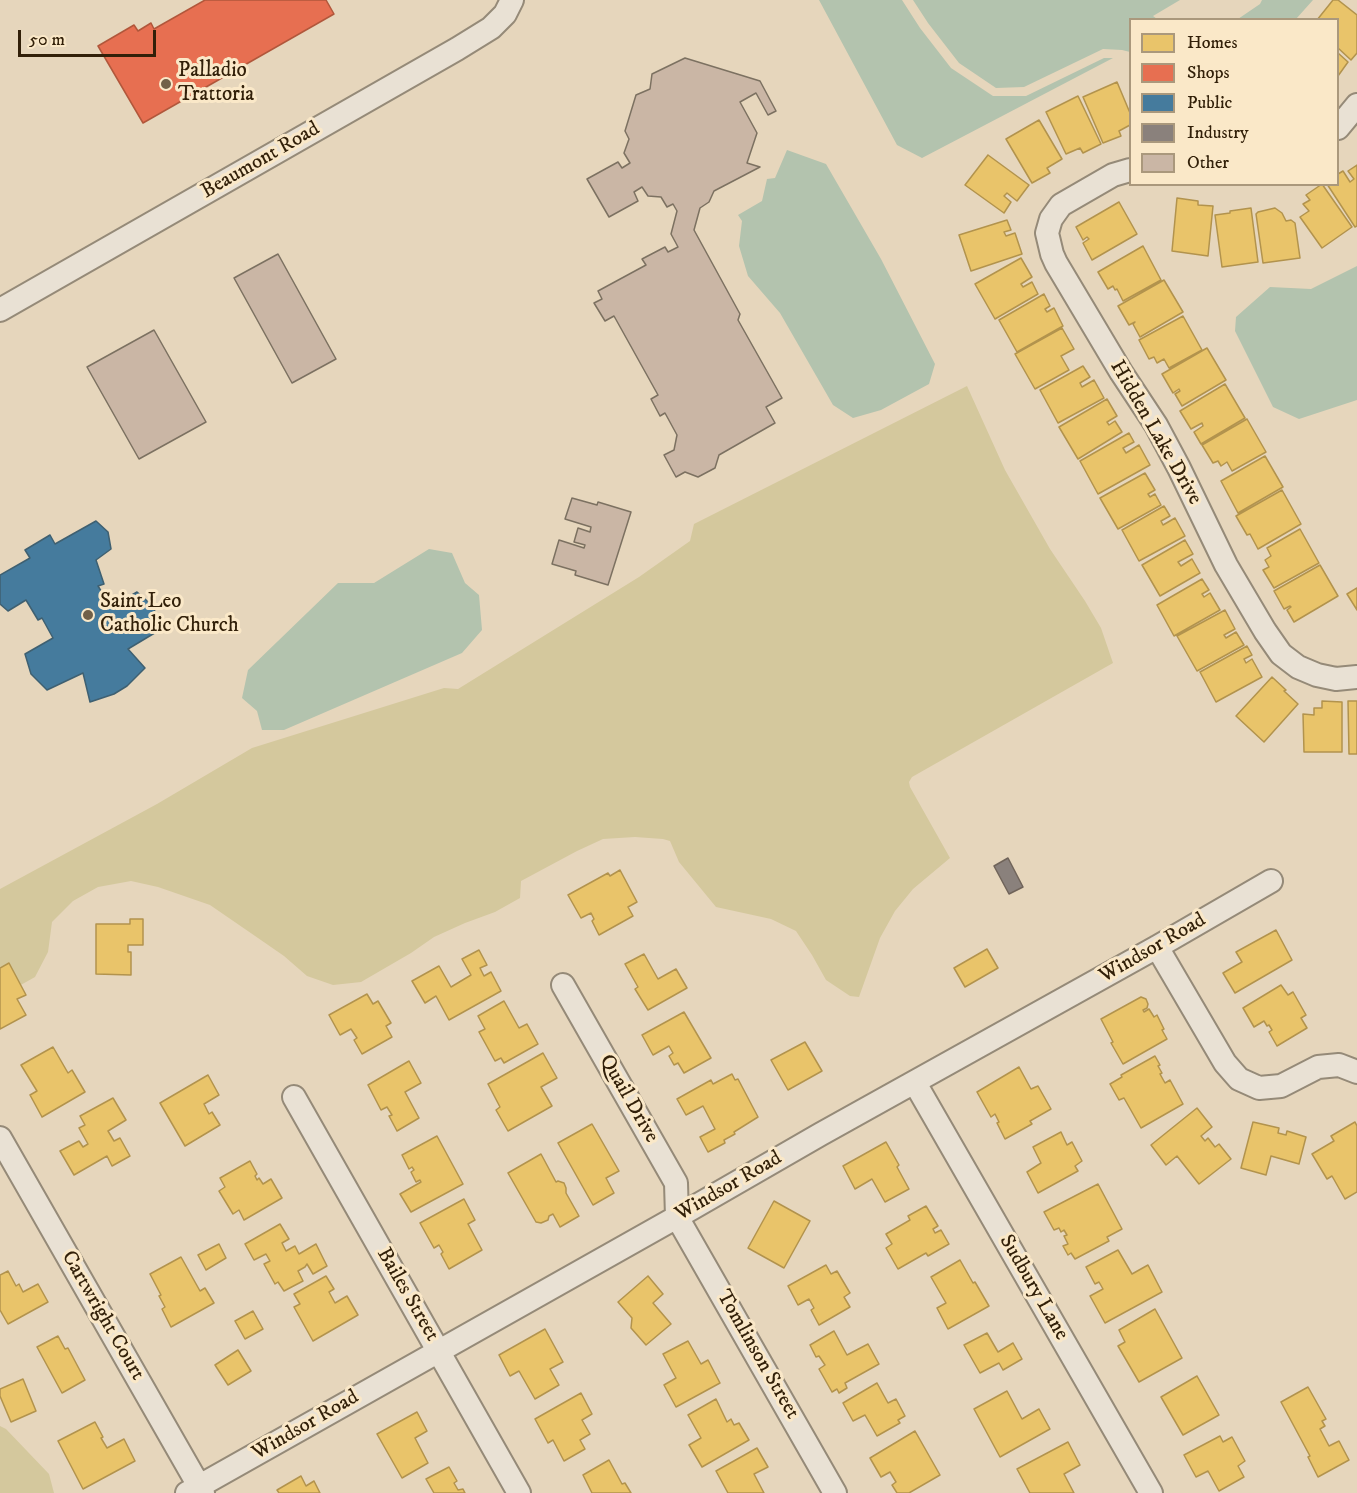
<!DOCTYPE html>
<style>
body{margin:0}
#map{position:relative;width:1357px;height:1493px;overflow:hidden;background:#e6d6bc;font-family:"IM FELL DW Pica",serif}
canvas{display:block}
.legend{position:absolute;left:1129px;top:18px;width:210px;height:168px;box-sizing:border-box;background:#fae8c8;border:2px solid #aa987c;margin:0;padding:8px 10px;list-style:none;font-size:18px;color:#322009}
.legend li{display:flex;align-items:center;gap:12px;height:30px}
.legend b{width:30px;border:2px solid #aa987c}
.scale{position:absolute;left:18px;top:30px;width:138px;height:27px;box-sizing:border-box;border:3px solid #322009;border-top:0;padding-left:8px;font-size:18px;line-height:21px;white-space:nowrap;color:#322009;-webkit-text-stroke:4px #fae8c8;paint-order:stroke}
</style>
<div id="map">
<canvas width="1357" height="1493"></canvas>
<ul class="legend">
<li><b style="height:16px;background:#e9c46a"></b>Homes</li>
<li><b style="height:16px;background:#e76f51"></b>Shops</li>
<li><b style="height:16px;background:#457b9d"></b>Public</li>
<li><b style="height:16px;background:#8a817c"></b>Industry</li>
<li><b style="height:16px;background:#cab6a5"></b>Other</li>
</ul>
<div class="scale">50 m</div>
</div>
<script>
const ctx = document.querySelector('canvas').getContext('2d');
ctx.lineJoin = 'round';
function paint(path, color) {
  ctx.fillStyle = color;
  ctx.fill(path, 'evenodd');
}
function toPath(rows) {
  const path = new Path2D();
  for (const r of rows) {
    path.moveTo(r[0], r[1]);
    for (let i = 2; i < r.length; i += 2) path.lineTo(r[i], r[i + 1]);
  }
  return path;
}
function trace(path, color, width, dash) {
  ctx.strokeStyle = color;
  ctx.lineWidth = width;
  ctx.lineCap = dash ? 'butt' : 'round';
  ctx.setLineDash(dash || []);
  ctx.stroke(path);
}
function label(font, color, halo, rows, align = 'center') {
  ctx.font = font + ' "IM FELL DW Pica",serif';
  ctx.lineWidth = 6;
  ctx.setLineDash([]);
  ctx.textBaseline = 'middle';
  ctx.strokeStyle = halo;
  ctx.fillStyle = color;
  for (const [text, x, y, turn = 0] of rows) {
    ctx.save();
    ctx.translate(x, y);
    ctx.rotate((+turn || 0) * Math.PI / 180);
    ctx.textAlign = isNaN(turn) ? turn : align;
    if (halo) ctx.strokeText(text, 0, 0);
    ctx.fillText(text, 0, 0);
    ctx.restore();
  }
}
paint(toPath([
 [967,386,1005,470,1050,549,1085,601,1101,628,1113,663,912,777,909,782,910,787,950,858,913,889,895,911,880,938,859,997,850,996,826,980,812,955,796,931,771,919,716,907,679,862,670,841,663,839,635,837,603,839,577,851,521,881,520,898,495,912,465,923,434,937,411,953,361,982,333,985,307,976,284,956,258,938,210,905,158,887,131,881,98,887,73,901,52,922,48,952,35,977,10,991,0,992,0,889,157,804,252,748,444,688,458,689,639,577,690,541,694,524],
 [0,1426,6,1429,49,1474,54,1493,0,1493]
]), '#d4c89d');
paint(toPath([
 [819,0,902,0,920,28,951,68,993,96,1026,96,1104,58,1113,58,922,158,897,145],
 [913,0,1180,0,1153,16,1157,19,1130,20,1130,52,1122,50,1103,49,1024,87,996,88,959,63,928,23],
 [1262,0,1313,0,1296,19,1238,19,1260,4],
 [787,150,826,164,881,259,935,364,929,384,881,410,853,418,833,405,780,313,748,276,739,246,742,221,738,215,762,201,767,179,775,178],
 [1357,266,1357,400,1299,419,1273,407,1235,331,1236,317,1270,287,1311,289],
 [429,549,452,553,465,583,479,595,482,630,462,653,284,730,262,730,257,711,242,698,248,670,338,583,374,583]
]), '#b3c3ae');
const homes = toPath([
 [1333,0,1338,0,1357,15,1357,53,1351,60,1338,48,1338,20,1317,20,1333,0],
 [1338,53,1348,62,1338,76,1338,53],
 [1117,82,1130,113,1130,125,1119,131,1121,136,1103,143,1083,97,1117,82],
 [1078,96,1101,144,1083,153,1080,148,1066,154,1046,112,1078,96],
 [1039,120,1062,159,1047,168,1050,173,1032,183,1006,139,1039,120],
 [988,155,1029,185,1017,201,1007,193,1004,196,1011,202,1004,213,965,185,988,155],
 [1357,165,1357,226,1355,227,1327,184,1338,184,1338,174,1343,171,1350,182,1354,179,1348,171,1357,165],
 [1322,184,1352,227,1322,248,1300,217,1309,211,1303,204,1310,200,1306,195,1322,184],
 [1177,198,1198,201,1198,205,1213,206,1208,256,1172,251,1177,198],
 [1119,202,1137,234,1092,260,1083,243,1089,239,1087,237,1083,240,1076,227,1119,202],
 [1251,208,1258,262,1222,267,1215,215,1230,213,1230,211,1251,208],
 [1275,208,1282,213,1286,221,1291,220,1295,223,1300,258,1263,263,1256,214,1258,212,1275,208],
 [1007,220,1011,230,1004,232,1006,236,1015,233,1022,254,971,271,959,235,1007,220],
 [1143,246,1161,280,1123,301,1117,289,1115,290,1113,286,1108,289,1098,272,1143,246],
 [1021,258,1032,277,1021,284,1023,287,1032,282,1038,294,995,319,975,284,1021,258],
 [1164,280,1183,312,1140,337,1133,324,1135,322,1129,325,1118,306,1164,280],
 [1044,294,1050,306,1045,309,1047,312,1054,308,1063,326,1017,352,999,320,1044,294],
 [1183,316,1202,350,1169,368,1164,359,1157,363,1154,357,1149,359,1139,340,1183,316],
 [1062,328,1074,349,1061,356,1069,370,1035,389,1015,354,1062,328],
 [1207,348,1226,380,1182,406,1175,394,1180,391,1179,389,1173,393,1162,374,1207,348],
 [1083,366,1090,377,1080,383,1082,387,1094,380,1104,398,1058,423,1040,390,1083,366],
 [1225,384,1245,418,1201,444,1194,432,1203,426,1202,423,1191,429,1180,411,1225,384],
 [1107,399,1117,416,1107,422,1109,425,1115,421,1122,432,1078,459,1059,427,1107,399],
 [1247,419,1266,452,1232,471,1227,462,1221,466,1218,461,1213,463,1202,445,1247,419],
 [1129,433,1134,442,1123,448,1126,453,1139,445,1150,465,1098,494,1080,461,1129,433],
 [1265,456,1283,487,1238,513,1221,481,1265,456],
 [1145,473,1155,490,1148,494,1150,497,1155,494,1161,505,1118,529,1100,498,1145,473],
 [1282,490,1301,524,1258,549,1250,534,1247,535,1236,516,1282,490],
 [1164,506,1170,516,1161,521,1163,525,1175,518,1185,536,1139,561,1122,530,1164,506],
 [1300,529,1319,563,1274,588,1263,570,1269,567,1265,560,1271,556,1267,548,1300,529],
 [1185,540,1193,554,1178,562,1181,566,1192,559,1200,573,1160,596,1142,565,1185,540],
 [1320,565,1338,596,1294,622,1287,610,1291,607,1290,606,1284,609,1274,591,1320,565],
 [1202,579,1209,590,1202,594,1204,597,1210,593,1220,610,1174,636,1157,605,1202,579],
 [1357,588,1357,610,1347,594,1357,588],
 [1225,610,1235,629,1224,635,1226,638,1236,632,1244,645,1197,671,1177,636,1225,610],
 [1247,646,1252,655,1244,659,1246,663,1252,659,1262,677,1216,702,1200,672,1247,646],
 [1272,677,1286,690,1284,691,1298,704,1264,742,1236,716,1272,677],
 [1322,701,1342,702,1342,752,1304,752,1303,714,1314,715,1314,708,1322,708,1322,701],
 [1348,701,1357,701,1357,754,1349,754,1348,701],
 [620,870,637,902,628,907,633,916,599,935,592,921,594,919,591,913,581,918,568,895,608,873,610,876,620,870],
 [130,919,143,919,143,945,128,945,128,952,131,952,131,975,96,974,96,924,130,924,130,919],
 [1276,930,1292,960,1235,993,1223,973,1242,962,1236,952,1276,930],
 [987,949,998,968,965,987,954,968,987,949],
 [479,950,487,965,480,968,484,976,491,972,501,991,449,1020,436,996,425,1003,412,981,439,966,451,987,471,975,462,959,479,950],
 [644,954,658,979,676,969,687,988,648,1010,635,989,638,987,625,964,644,954],
 [9,963,26,995,17,999,26,1015,0,1029,0,968,9,963],
 [1281,985,1288,995,1293,992,1306,1015,1301,1018,1307,1028,1277,1046,1269,1032,1272,1030,1269,1025,1267,1026,1264,1021,1254,1027,1243,1008,1281,985],
 [367,994,373,1004,378,1001,391,1023,386,1026,392,1037,362,1054,354,1040,357,1038,351,1029,340,1035,329,1015,367,994],
 [1141,997,1146,999,1148,1004,1147,1008,1143,1010,1144,1012,1149,1009,1154,1017,1157,1015,1164,1029,1162,1030,1167,1039,1123,1064,1111,1043,1113,1042,1101,1019,1141,997],
 [504,1001,519,1028,527,1024,538,1044,504,1063,501,1058,495,1061,479,1032,485,1029,478,1016,504,1001],
 [684,1012,711,1058,684,1073,678,1063,674,1065,669,1056,673,1053,669,1046,653,1055,642,1035,684,1012],
 [805,1042,822,1071,788,1090,771,1060,805,1042],
 [53,1047,68,1073,72,1070,85,1092,42,1117,30,1095,37,1091,21,1065,53,1047],
 [543,1053,557,1078,541,1087,552,1106,508,1131,496,1110,500,1107,488,1084,543,1053],
 [1155,1056,1160,1065,1158,1066,1162,1073,1160,1074,1165,1083,1170,1080,1183,1104,1141,1128,1124,1098,1119,1100,1110,1084,1122,1077,1121,1075,1155,1056],
 [409,1061,421,1083,405,1092,419,1118,397,1131,389,1116,392,1115,387,1107,381,1110,368,1085,409,1061],
 [1019,1067,1031,1089,1038,1086,1051,1109,1030,1121,1032,1124,1005,1139,997,1123,999,1122,995,1114,991,1117,977,1092,1019,1067],
 [732,1074,735,1080,738,1079,758,1117,734,1132,735,1134,724,1140,725,1143,708,1152,700,1137,715,1129,703,1106,686,1115,677,1099,711,1080,713,1084,732,1074],
 [208,1075,219,1095,204,1104,209,1114,212,1112,220,1125,185,1146,160,1103,208,1075],
 [113,1098,126,1120,108,1131,114,1141,120,1138,130,1156,112,1166,107,1156,74,1175,60,1151,79,1141,83,1147,88,1144,79,1128,85,1125,80,1116,113,1098],
 [1197,1108,1212,1127,1201,1136,1205,1141,1208,1138,1215,1147,1219,1144,1231,1159,1199,1184,1177,1156,1166,1165,1151,1145,1197,1108],
 [1253,1122,1279,1128,1278,1133,1286,1135,1287,1131,1306,1137,1299,1164,1271,1156,1266,1175,1241,1168,1253,1122],
 [1355,1122,1357,1126,1357,1192,1345,1199,1332,1176,1327,1179,1312,1154,1334,1141,1331,1136,1355,1122],
 [592,1124,619,1171,606,1178,614,1193,593,1205,558,1143,592,1124],
 [1061,1132,1067,1145,1072,1142,1082,1161,1075,1166,1078,1171,1038,1193,1027,1172,1041,1163,1033,1147,1061,1132],
 [437,1136,463,1184,411,1212,400,1194,421,1182,420,1180,416,1182,411,1172,414,1170,412,1167,409,1169,402,1155,437,1136],
 [886,1142,899,1165,897,1167,909,1189,885,1202,872,1179,855,1189,843,1166,886,1142],
 [541,1154,556,1182,558,1181,564,1183,566,1188,566,1193,579,1216,560,1227,553,1214,549,1216,548,1220,541,1223,536,1222,508,1173,541,1154],
 [250,1161,257,1174,255,1176,257,1180,259,1178,263,1184,271,1179,282,1198,244,1220,239,1210,233,1214,219,1191,225,1187,220,1178,250,1161],
 [1098,1184,1122,1229,1107,1237,1109,1241,1075,1259,1071,1253,1068,1255,1063,1246,1068,1244,1064,1236,1067,1235,1064,1230,1061,1232,1059,1228,1054,1230,1044,1212,1098,1184],
 [464,1199,475,1220,468,1224,482,1250,449,1269,441,1254,443,1252,439,1245,434,1248,420,1223,464,1199],
 [774,1201,810,1221,784,1268,748,1248,774,1201],
 [926,1206,938,1226,933,1229,935,1233,941,1230,949,1244,928,1256,926,1253,898,1269,886,1248,892,1244,886,1234,910,1220,908,1216,926,1206],
 [280,1224,289,1239,282,1243,286,1251,295,1246,299,1254,316,1244,327,1266,313,1274,307,1264,305,1267,298,1271,303,1281,284,1291,278,1282,275,1284,264,1264,270,1261,266,1254,254,1260,245,1244,280,1224],
 [219,1244,226,1258,206,1270,198,1255,219,1244],
 [1118,1250,1132,1274,1148,1265,1162,1292,1105,1323,1090,1296,1103,1289,1099,1282,1095,1284,1086,1267,1118,1250],
 [181,1257,200,1291,205,1288,214,1303,171,1327,162,1309,165,1307,159,1296,161,1295,150,1274,181,1257],
 [960,1260,973,1283,975,1282,989,1306,948,1329,937,1308,946,1303,931,1277,960,1260],
 [826,1265,831,1274,837,1271,850,1293,844,1297,850,1307,819,1325,811,1310,814,1308,809,1299,798,1305,788,1286,826,1265],
 [8,1271,16,1286,19,1284,23,1292,38,1284,48,1302,8,1324,0,1310,0,1275,8,1271],
 [326,1276,334,1289,329,1292,335,1303,347,1296,358,1315,313,1341,294,1307,300,1304,294,1294,326,1276],
 [648,1276,663,1294,653,1303,671,1324,646,1345,631,1328,632,1318,618,1302,648,1276],
 [1155,1309,1182,1358,1139,1382,1118,1346,1125,1342,1119,1330,1155,1309],
 [253,1311,263,1329,245,1339,235,1321,253,1311],
 [545,1329,563,1362,550,1369,559,1385,535,1399,519,1371,510,1376,499,1355,545,1329],
 [834,1331,847,1355,868,1344,879,1364,845,1383,847,1388,839,1393,837,1389,832,1392,819,1369,825,1365,819,1356,816,1357,810,1345,834,1331],
 [987,1333,998,1352,1013,1343,1022,1359,1003,1370,999,1363,980,1373,964,1345,987,1333],
 [58,1336,65,1349,68,1348,85,1380,62,1393,37,1347,58,1336],
 [688,1341,701,1364,708,1360,720,1383,676,1407,664,1385,676,1378,663,1354,688,1341],
 [238,1350,251,1371,228,1385,215,1365,238,1350],
 [1197,1376,1219,1415,1183,1435,1161,1397,1197,1376],
 [23,1379,36,1411,11,1422,0,1396,0,1389,23,1379],
 [877,1383,888,1403,896,1399,905,1416,898,1420,900,1423,877,1436,865,1415,853,1421,843,1403,877,1383],
 [1308,1387,1326,1419,1322,1421,1325,1426,1320,1429,1329,1446,1339,1441,1349,1460,1318,1477,1308,1457,1310,1456,1281,1402,1308,1387],
 [1007,1391,1022,1419,1039,1409,1050,1429,1000,1457,974,1409,1007,1391],
 [581,1393,592,1414,582,1420,590,1434,580,1440,585,1449,564,1461,553,1440,548,1443,535,1419,581,1393],
 [716,1399,727,1422,731,1419,734,1425,739,1423,749,1440,702,1467,689,1445,701,1438,688,1415,716,1399],
 [417,1412,427,1431,415,1438,428,1463,402,1478,377,1434,417,1412],
 [95,1422,103,1437,101,1438,107,1448,124,1439,135,1461,83,1489,58,1441,95,1422],
 [915,1431,940,1475,909,1493,897,1493,892,1485,896,1482,890,1472,881,1477,870,1458,915,1431],
 [1220,1436,1223,1442,1232,1437,1245,1461,1238,1466,1244,1477,1219,1491,1208,1471,1196,1477,1184,1455,1220,1436],
 [1068,1442,1080,1465,1064,1474,1074,1493,1030,1493,1017,1469,1068,1442],
 [757,1448,768,1467,754,1474,764,1493,728,1493,716,1471,757,1448],
 [609,1460,622,1484,625,1483,631,1493,592,1493,583,1475,609,1460],
 [449,1467,457,1481,454,1483,458,1490,463,1489,465,1493,434,1493,426,1479,449,1467],
 [301,1476,306,1486,314,1481,320,1493,279,1493,277,1490,301,1476]
]);
paint(homes, '#e9c46a');
trace(homes, '#b2934d', 1.5);
const shops = toPath([
 [205,0,326,0,334,14,143,123,98,46,134,25,138,31,151,23,154,29,205,0]
]);
paint(shops, '#e76f51');
trace(shops, '#b1573b', 1.5);
const public = toPath([
 [96,521,108,532,111,549,96,560,104,584,98,586,111,607,137,592,154,607,158,631,128,649,145,668,127,686,114,694,90,702,83,673,47,690,31,674,25,654,53,638,42,618,38,620,26,600,8,611,0,604,0,575,30,558,25,550,50,535,55,544,96,521]
]);
paint(public, '#457b9d');
trace(public, '#3f6071', 1.5);
const industry = toPath([
 [1008,858,1023,887,1009,894,994,866,1008,858]
]);
paint(industry, '#8a817c');
trace(industry, '#70645a', 1.5);
const building = toPath([
 [685,58,760,81,776,111,768,115,756,93,740,102,757,133,747,163,760,167,714,191,709,202,700,208,694,230,740,314,738,320,782,398,766,407,775,423,719,455,715,468,698,477,685,472,676,477,664,455,674,450,677,435,665,413,660,416,651,399,658,395,614,316,605,321,594,303,602,299,598,291,646,265,642,259,665,247,668,252,678,247,671,234,677,211,673,204,667,207,661,197,648,196,642,187,634,192,638,201,609,217,587,179,618,162,622,168,630,163,624,153,629,139,625,131,636,95,650,89,652,74,685,58],
 [278,254,336,359,292,383,234,278,278,254],
 [154,330,206,422,139,459,87,367,154,330],
 [572,498,597,505,598,502,631,512,608,585,575,575,576,571,552,564,559,540,584,548,585,545,574,542,578,528,590,532,591,527,565,519,572,498]
]);
paint(building, '#cab6a5');
trace(building, '#7c7161', 1.5);
const minor = toPath([
 [1338,128,1357,105],
 [1130,170,1113,175,1061,205,1051,219,1047,233,1052,254,1056,263,1121,372,1156,425,1179,468,1226,565,1265,631,1281,654,1298,667,1317,675,1336,679,1357,677],
 [0,310,457,49,491,28,505,14,512,0],
 [1157,947,1225,1063,1239,1079,1259,1088,1281,1086,1318,1067,1339,1065,1357,1072],
 [563,985,676,1183,677,1217,835,1493],
 [915,1083,1151,1493],
 [294,1097,519,1493],
 [0,1138,203,1493],
 [187,1493,677,1217,821,1134,1157,947,1271,881]
]);
trace(minor, '#958a78', 26);
trace(minor, '#e9e1d4', 22);
for (const [x, y, r, color] of [
 [166,84,6,"#716048"],
 [88,615,6,"#716048"]
]) {
  const dot = new Path2D();
  dot.arc(x, y, r, 0, 2 * Math.PI);
  ctx.fillStyle = color;
  ctx.fill(dot);
  trace(dot, '#fae8c8', 2);
}
label('21px', '#322009', '#fae8c8', [
 ["Palladio",178,72],
 ["Trattoria",178,96],
 ["Saint Leo",100,603],
 ["Catholic Church",100,627]
], 'left');
label('21px', '#322009', '#fae8c8', [
 ["Beaumont Road",261,161,-30],
 ["Hidden Lake Drive",1155,433,60],
 ["Windsor Road",1153,949,-30],
 ["Quail Drive",628,1099,60],
 ["Windsor Road",729,1187,-30],
 ["Sudbury Lane",1033,1288,60],
 ["Bailes Street",407,1295,60],
 ["Cartwright Court",102,1316,60],
 ["Tomlinson Street",757,1355,60],
 ["Windsor Road",306,1426,-30]
]);
</script>
